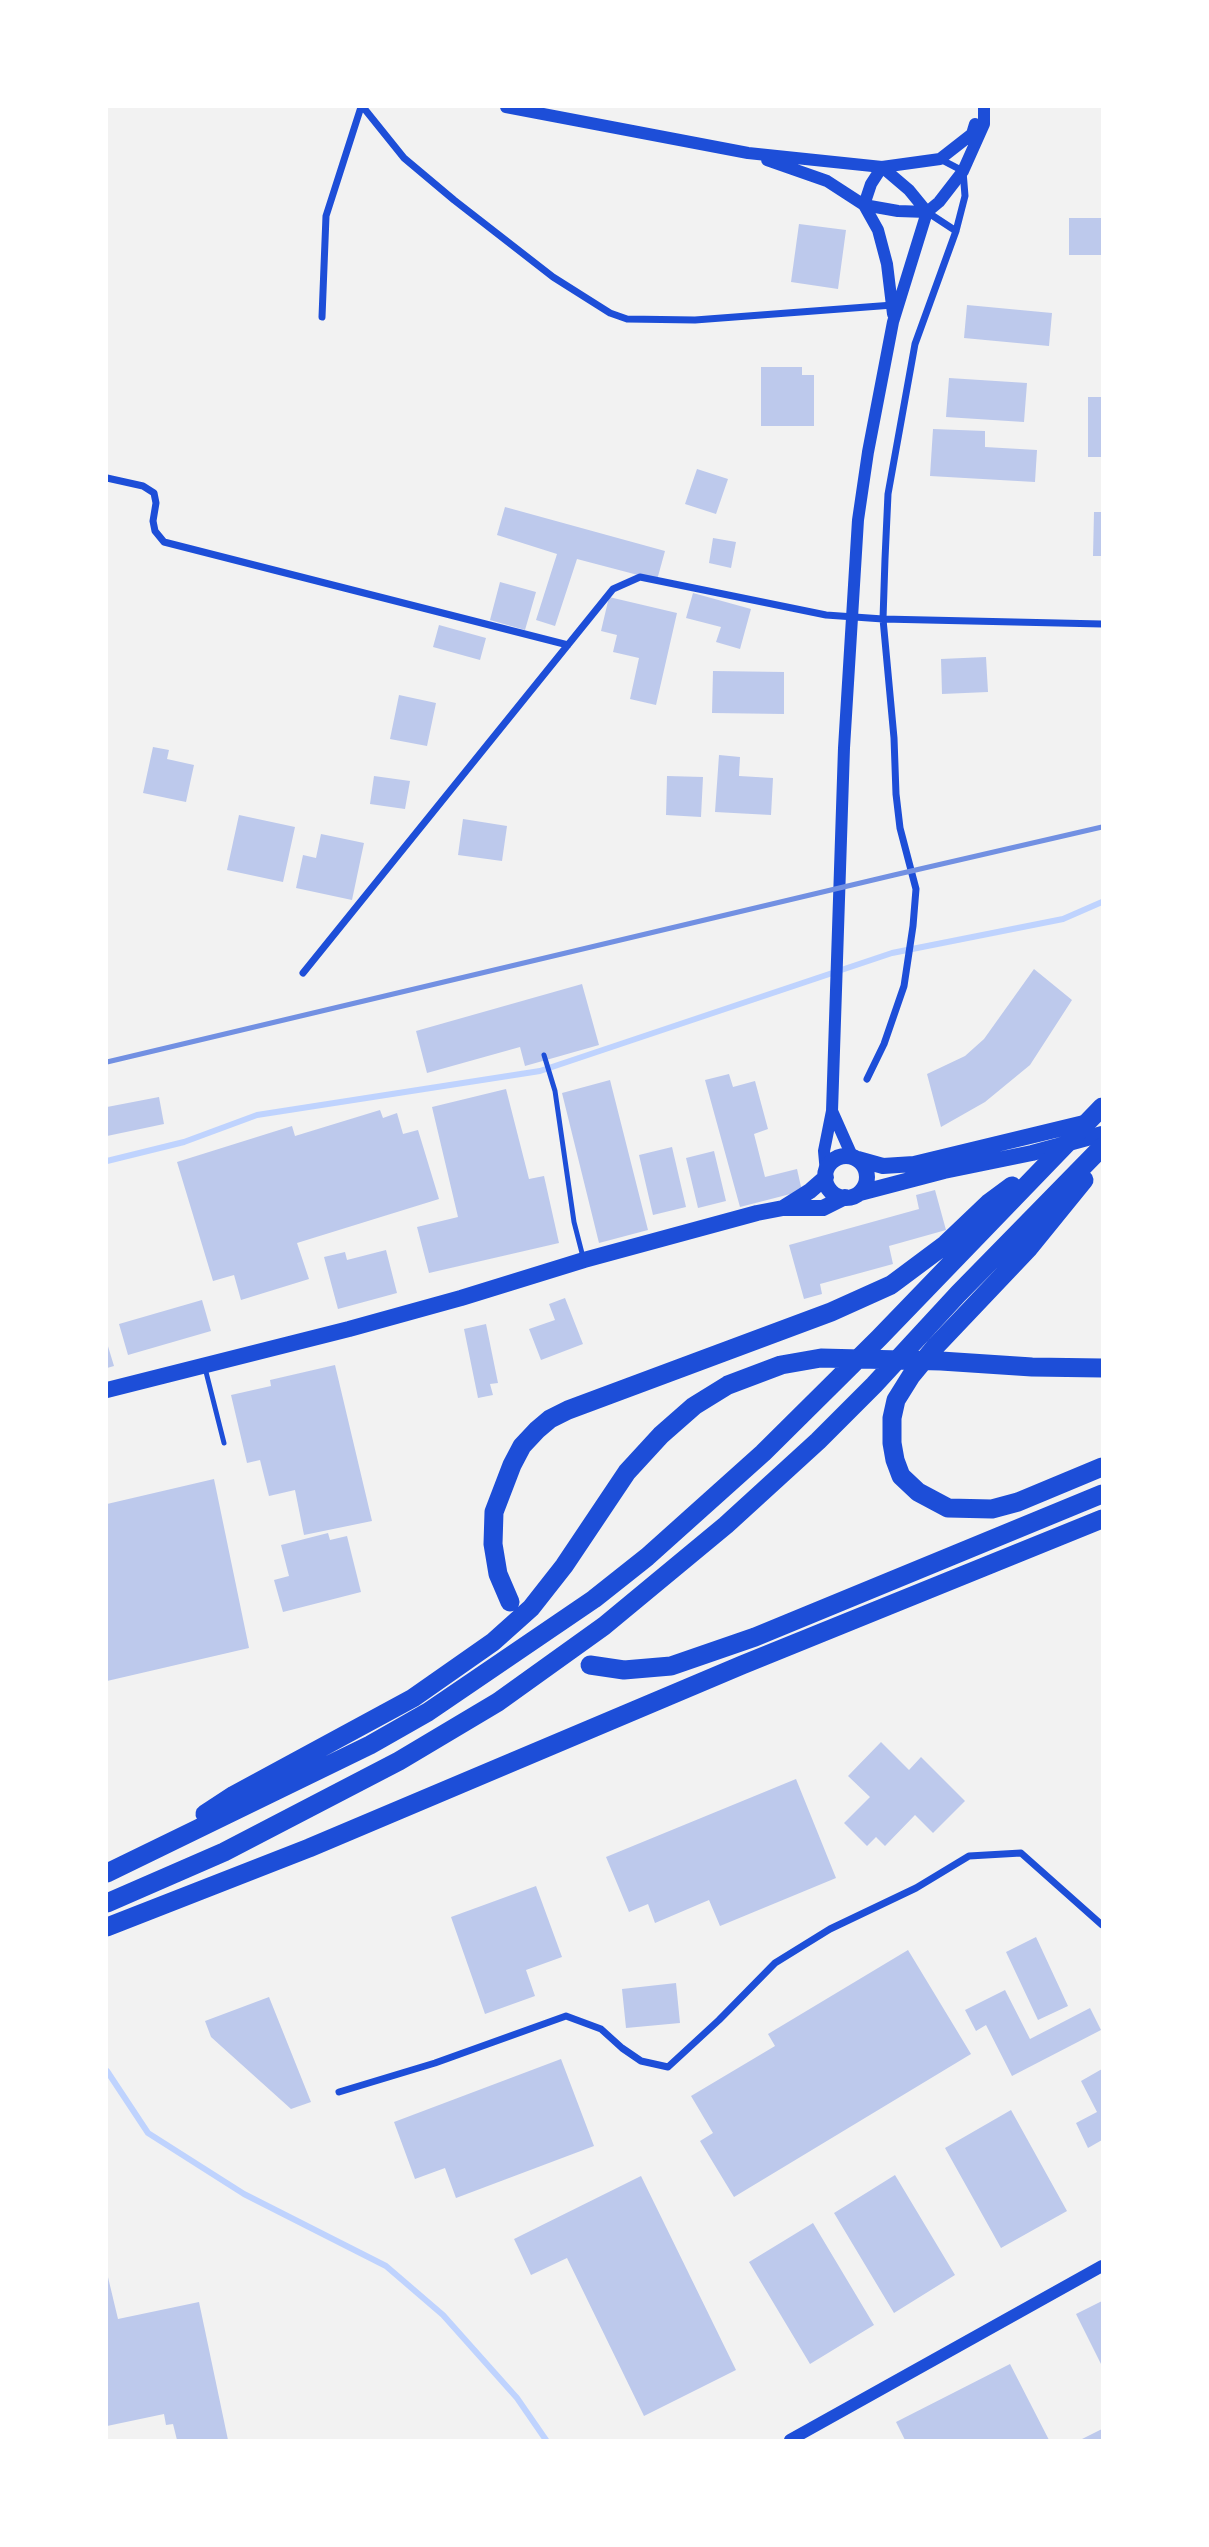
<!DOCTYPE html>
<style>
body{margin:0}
#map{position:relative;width:1209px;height:2547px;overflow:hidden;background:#f2f2f2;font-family:Montserrat,sans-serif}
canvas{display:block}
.frame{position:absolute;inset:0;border:108px solid #fff;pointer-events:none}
</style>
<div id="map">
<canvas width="1209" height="2547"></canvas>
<div class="frame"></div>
</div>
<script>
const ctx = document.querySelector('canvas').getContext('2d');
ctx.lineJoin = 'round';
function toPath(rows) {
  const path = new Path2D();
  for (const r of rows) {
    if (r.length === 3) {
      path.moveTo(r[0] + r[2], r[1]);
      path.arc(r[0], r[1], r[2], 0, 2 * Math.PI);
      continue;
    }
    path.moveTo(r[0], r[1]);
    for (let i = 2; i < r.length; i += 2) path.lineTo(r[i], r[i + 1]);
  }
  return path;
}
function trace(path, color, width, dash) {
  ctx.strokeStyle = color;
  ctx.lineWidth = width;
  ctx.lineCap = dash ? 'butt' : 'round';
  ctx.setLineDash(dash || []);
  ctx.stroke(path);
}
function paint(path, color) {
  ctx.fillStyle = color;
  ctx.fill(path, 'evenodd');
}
trace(toPath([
 [107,1161,184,1142,257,1115,540,1071,892,953,1063,919,1102,902],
 [107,2071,148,2133,244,2194,386,2266,443,2315,517,2398,546,2440]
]), '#bfd3fe', 6);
paint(toPath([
 [1069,218,1102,218,1102,255,1069,255],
 [799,224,846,230,838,289,791,282],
 [967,305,1052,313,1049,346,964,338],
 [761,367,802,367,802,375,814,375,814,426,761,426],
 [949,378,1027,383,1024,422,946,417],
 [1088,397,1102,397,1102,457,1088,457],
 [933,429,985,431,985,447,1037,450,1035,482,930,476],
 [697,469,728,479,716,514,685,504],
 [505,507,665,551,657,580,577,559,555,626,536,620,557,554,497,535],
 [1094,512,1102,512,1102,556,1093,556],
 [713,538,736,542,731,568,709,563],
 [500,582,536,592,525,630,490,620],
 [693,593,751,609,740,649,716,642,721,627,686,618],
 [609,597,677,613,656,705,630,699,639,658,613,652,617,635,601,631],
 [439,625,486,638,480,660,433,647],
 [986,657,988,692,942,694,941,659],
 [713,671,784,672,784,714,712,713],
 [399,695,436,703,427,746,390,739],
 [153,747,169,750,167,759,194,765,186,802,143,793],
 [719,755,740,757,739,776,773,778,771,815,715,812],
 [374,776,410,781,405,809,370,804],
 [667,776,703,777,701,817,666,815],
 [239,815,295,827,283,882,227,870],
 [463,819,507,826,502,861,458,855],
 [321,834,364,843,352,900,296,888,303,855,316,858],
 [1034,969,1072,1000,1030,1065,985,1102,941,1127,927,1074,965,1056,984,1039],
 [582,984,599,1045,525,1066,520,1047,427,1073,416,1031],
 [729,1074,733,1087,755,1081,768,1129,754,1134,765,1177,797,1169,802,1191,740,1207,705,1080],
 [610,1080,648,1230,599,1243,562,1093],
 [506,1089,529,1179,544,1176,559,1243,429,1273,417,1227,458,1217,432,1107],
 [159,1097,164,1124,107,1136,107,1107],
 [380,1110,383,1118,397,1113,403,1134,418,1130,439,1199,297,1243,309,1279,241,1300,234,1275,213,1281,177,1162,292,1126,295,1136],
 [672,1147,686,1207,653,1215,639,1155],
 [714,1151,726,1201,698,1208,686,1158],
 [935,1190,946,1230,889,1246,893,1264,820,1284,822,1294,804,1299,789,1245,919,1209,916,1195],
 [386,1250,397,1293,338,1309,324,1257,345,1252,347,1260],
 [565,1298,583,1344,541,1360,529,1329,555,1320,549,1304],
 [202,1300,211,1331,128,1355,119,1324],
 [486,1324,498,1383,490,1384,493,1395,478,1398,464,1329],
 [107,1343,114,1366,107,1368],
 [335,1365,372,1521,304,1535,295,1490,269,1496,260,1460,247,1463,231,1395,271,1386,270,1380],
 [214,1479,249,1648,107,1681,107,1504],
 [328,1533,330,1540,347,1536,361,1592,283,1612,274,1580,289,1576,281,1545],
 [881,1742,909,1770,921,1757,965,1801,933,1833,915,1815,885,1846,876,1837,867,1846,844,1823,870,1797,848,1776],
 [796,1779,836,1878,720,1926,709,1900,655,1923,648,1904,629,1912,606,1857],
 [536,1886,562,1957,526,1970,535,1996,485,2014,451,1917],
 [1036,1937,1068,2006,1038,2020,1006,1952],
 [908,1950,971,2054,734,2197,700,2141,713,2133,691,2096,775,2046,768,2034],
 [676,1983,680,2023,626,2028,622,1989],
 [1005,1990,1030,2039,1090,2008,1101,2030,1012,2076,986,2025,976,2031,965,2010],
 [269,1997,311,2102,291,2109,211,2037,205,2021],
 [561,2059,594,2146,456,2198,445,2168,415,2179,394,2122],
 [1102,2069,1102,2140,1088,2148,1076,2123,1097,2112,1081,2081],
 [1011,2110,1067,2211,1001,2248,945,2148],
 [895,2175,955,2275,894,2313,834,2213],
 [641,2176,736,2370,644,2416,567,2258,531,2275,514,2239],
 [813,2223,874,2325,810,2364,749,2262],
 [107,2273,118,2319,199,2302,228,2440,177,2440,173,2424,166,2425,164,2414,107,2426],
 [1102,2301,1102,2366,1076,2314],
 [1010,2364,1049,2440,905,2440,896,2422],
 [1102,2429,1102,2440,1080,2440]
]), '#bdc9ec');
trace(toPath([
 [544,1055,555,1091,574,1222,583,1257],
 [205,1368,224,1443]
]), '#1d4ed8', 5);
trace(toPath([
 [363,107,404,158,454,200,553,277,610,313,627,319,695,320,893,305],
 [927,212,956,231],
 [322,317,326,216,361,107],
 [107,478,143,486,154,493,156,503,153,521,155,531,164,542,568,645],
 [303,973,613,589,640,577,826,615,883,619,1102,624],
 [867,1079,884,1044,904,986,913,926,916,889,900,828,896,794,894,738,883,619,885,559,888,494,915,344,956,231,965,196,963,171,940,159],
 [339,2092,435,2063,566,2016,601,2029,622,2048,641,2061,668,2067,719,2020,775,1963,830,1929,916,1888,969,1856,1021,1853,1102,1925]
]), '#1d4ed8', 7);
trace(toPath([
 [506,107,748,153,882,167,940,159,972,134,975,124],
 [767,160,827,181,864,205,898,211,927,212],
 [882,167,871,184,864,205,878,230,887,264,893,314],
 [882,167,909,190,927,212],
 [832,1111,852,1156],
 [826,1173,824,1151,832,1111,844,748,858,520,868,452,893,322,927,212,939,202,963,171,984,124,984,107],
 [790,2440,1102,2266]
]), '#1d4ed8', 12);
trace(toPath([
 [846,1177,21],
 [858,1159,883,1166,914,1164,1088,1122],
 [860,1193,944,1171,1032,1153,1102,1134],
 [783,1208,810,1191,826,1177],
 [107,1390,349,1329,461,1298,584,1260,757,1213,783,1208,823,1208,845,1197]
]), '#1d4ed8', 16);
trace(toPath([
 [1084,1180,1028,1249,935,1347,911,1376,896,1400,892,1418,892,1443,895,1460,901,1476,918,1492,948,1508,992,1509,1018,1502,1102,1467],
 [510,1602,498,1574,493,1544,494,1512,512,1465,522,1446,537,1430,550,1419,568,1410,831,1312,891,1285,946,1244,989,1203,1012,1186],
 [590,1665,624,1670,671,1666,755,1637,1102,1494],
 [205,1814,234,1795,413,1698,493,1642,531,1608,564,1566,627,1472,661,1435,694,1406,728,1385,781,1365,821,1358,941,1361,1032,1367,1102,1368],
 [107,1873,370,1745,428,1712,594,1599,647,1557,763,1453,879,1338,1102,1107],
 [107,1903,224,1852,399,1761,498,1702,604,1626,726,1525,818,1441,874,1385,958,1294,1102,1147],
 [107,1927,309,1848,742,1665,1102,1519]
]), '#1d4ed8', 19);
trace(toPath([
 [107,1062,894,875,1102,827]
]), '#7290e2', 5);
</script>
